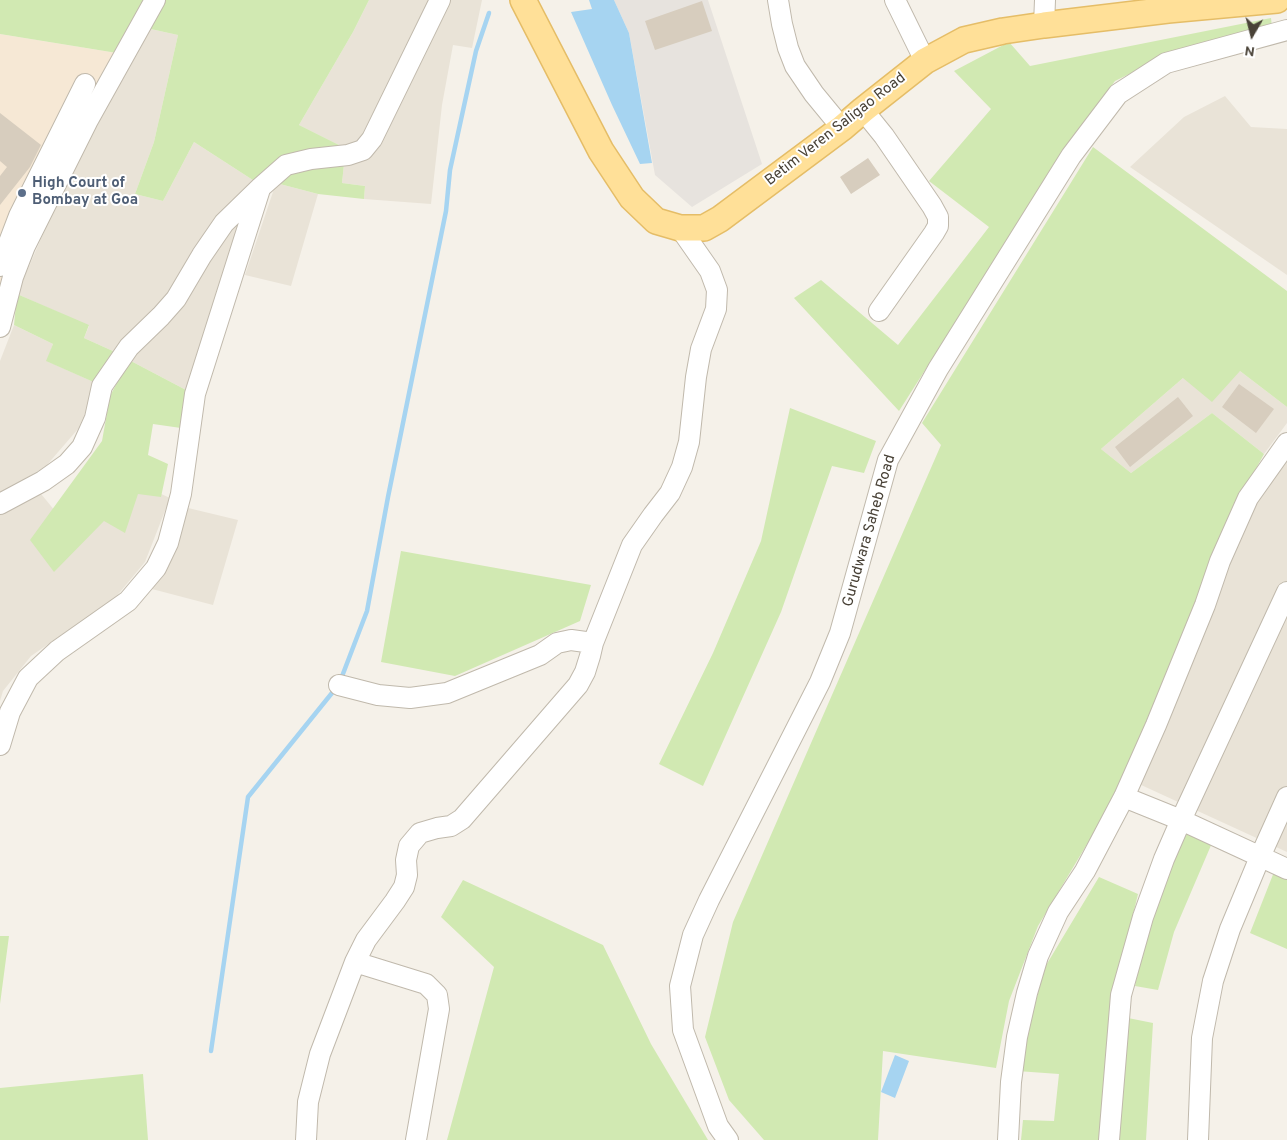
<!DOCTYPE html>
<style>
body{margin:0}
#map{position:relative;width:1287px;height:1140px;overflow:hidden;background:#f5f1e9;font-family:Overpass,sans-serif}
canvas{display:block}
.north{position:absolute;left:1227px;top:10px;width:50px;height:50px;-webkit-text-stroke:4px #fff;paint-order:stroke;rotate:188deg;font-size:14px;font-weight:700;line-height:20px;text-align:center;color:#494237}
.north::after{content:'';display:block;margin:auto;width:18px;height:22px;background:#494237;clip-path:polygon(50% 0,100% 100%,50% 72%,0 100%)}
</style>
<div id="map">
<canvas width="1287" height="1140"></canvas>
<div class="north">N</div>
</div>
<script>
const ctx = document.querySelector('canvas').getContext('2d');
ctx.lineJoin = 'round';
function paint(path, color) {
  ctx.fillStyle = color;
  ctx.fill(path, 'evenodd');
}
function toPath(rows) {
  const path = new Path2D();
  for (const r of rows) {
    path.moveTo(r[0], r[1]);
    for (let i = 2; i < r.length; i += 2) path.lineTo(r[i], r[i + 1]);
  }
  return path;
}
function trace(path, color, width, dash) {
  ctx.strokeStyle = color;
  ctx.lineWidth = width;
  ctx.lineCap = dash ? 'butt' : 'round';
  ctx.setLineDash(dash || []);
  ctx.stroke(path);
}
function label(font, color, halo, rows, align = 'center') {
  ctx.font = font + ' Overpass,sans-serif';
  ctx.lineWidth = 4;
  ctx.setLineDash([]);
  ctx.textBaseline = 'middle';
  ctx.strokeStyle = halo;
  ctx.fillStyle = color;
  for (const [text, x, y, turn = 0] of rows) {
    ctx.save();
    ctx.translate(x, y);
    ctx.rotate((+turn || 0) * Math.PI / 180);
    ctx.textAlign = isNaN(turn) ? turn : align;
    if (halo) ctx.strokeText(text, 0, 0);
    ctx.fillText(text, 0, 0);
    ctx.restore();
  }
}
paint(toPath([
 [369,0,435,0,368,134,349,150,299,125,353,32],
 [446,0,482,0,472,48,453,45,442,105,431,204,364,199,365,186,342,183,344,164,369,158,379,148],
 [146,28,178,35,154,142,135,194,163,201,194,142,259,184,171,294,115,352,84,338,89,326,17,294,80,149],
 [1225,96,1251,127,1287,129,1287,275,1130,167,1184,117],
 [276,183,318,194,291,286,245,275],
 [249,200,205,347,186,390,129,360,142,343,181,309,222,235],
 [14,325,53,344,47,361,98,384,78,429,46,466,0,494,0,361],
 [1240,371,1287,407,1287,423,1264,454,1212,413,1131,473,1101,449,1183,378],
 [1287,457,1287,852,1139,784,1252,511],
 [135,482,170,498,145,562,115,598,31,656,3,691,0,701,0,509,37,489,69,528],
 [184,507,238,520,213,605,152,589,172,552]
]), '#e9e3d7');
paint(toPath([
 [0,34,117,53,0,291]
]), '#f6e8d5');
paint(toPath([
 [614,0,708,0,762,164,692,207,655,175,629,33]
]), '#e7e3de');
paint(toPath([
 [0,0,146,0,117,53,0,34],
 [160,0,369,0,353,32,299,125,349,150,302,151,283,157,259,184,194,142,163,201,135,194,154,142,178,35,146,28],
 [1271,18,1272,27,1180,49,1115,81,1078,130,899,411,794,298,821,280,898,345,989,227,929,181,991,109,954,71,1009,42,1030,66],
 [1093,147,1287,291,1287,407,1240,371,1212,402,1183,378,1101,449,1131,473,1212,413,1264,454,1224,527,1202,587,1114,799,1038,926,1009,1001,996,1068,883,1051,878,1140,764,1140,729,1100,705,1037,733,922,941,445,922,423],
 [344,164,342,183,365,186,364,199,318,194,276,183,307,166],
 [17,294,89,325,84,338,115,352,98,384,46,361,53,344,14,325],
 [129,360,186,390,181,428,153,424,148,455,168,464,161,497,138,494,125,533,104,521,54,572,30,540,102,441,110,396],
 [790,408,876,441,864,473,832,466,781,612,703,786,659,764,713,653,761,541],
 [401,551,591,585,580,621,455,676,381,662],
 [1185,832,1212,843,1174,932,1158,990,1135,986,1149,923],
 [1274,872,1287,878,1287,949,1250,933],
 [1099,877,1138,894,1113,998,1101,1140,1021,1140,1023,1120,1054,1121,1059,1074,1017,1071,1045,967],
 [463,880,603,945,651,1044,708,1140,447,1140,494,967,441,917],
 [0,936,9,936,0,1004],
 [1128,1018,1153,1023,1146,1140,1119,1140],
 [143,1074,148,1140,0,1140,0,1088]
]), '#d1e9b2');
paint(toPath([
 [589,0,614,0,629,33,652,163,640,164,612,105,571,12,592,9],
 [895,1055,909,1061,895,1098,881,1092]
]), '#a6d4f1');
trace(toPath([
 [341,679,367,611,388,497,446,211,450,170,476,51,489,13],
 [211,1051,248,797,336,688]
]), '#a6d4f1', 4.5);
paint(toPath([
 [702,1,712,31,655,50,645,21],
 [0,113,41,145,30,167,0,205,0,176,7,167,0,161],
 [868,158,880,175,851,194,840,177],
 [1239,384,1274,409,1256,433,1222,407],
 [1178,397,1193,416,1130,467,1115,447]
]), '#d7cdbe');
const minor = toPath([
 [778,0,782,24,788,48,795,66,814,94,842,128],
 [895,0,925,61],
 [1044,25,1045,0],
 [863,110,884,136,932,206,938,217,938,226,934,233,879,311],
 [0,266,19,216,85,84],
 [0,327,13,277,25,246,87,122,155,0],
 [0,504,43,481,67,464,82,447,95,418,102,386,129,347,161,316,176,299,202,255,224,223,261,187,286,165,311,159,348,155,363,150,372,139,440,0],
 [339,685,378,695,410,698,447,693,540,655,557,643,571,640,593,643],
 [0,745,10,712,28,678,57,651,128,601,156,568,168,543,181,494,195,394,260,189],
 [1124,797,1181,820,1287,869],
 [355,962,426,984,437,995,439,1009,416,1140],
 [306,1140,308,1102,320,1054,355,962,366,940,395,901,404,887,407,875,406,860,409,846,420,833,437,828,451,826,462,819,578,685,585,672,590,656,593,643,632,545,653,515,670,493,682,467,689,442,696,377,701,349,716,309,717,290,710,271,680,228],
 [728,1140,718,1126,683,1030,680,986,693,935,709,900,820,682,840,633,888,460,938,369,1071,156,1118,94,1166,63,1287,30],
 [1008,1140,1011,1082,1017,1037,1027,993,1038,956,1058,912,1085,871,1124,797,1156,725,1205,605,1220,561,1248,498,1287,443],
 [1109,1140,1121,995,1143,917,1164,859,1181,820,1287,592],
 [1198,1140,1202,1038,1213,981,1230,929,1260,857,1287,797]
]);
const major = toPath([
 [523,0,601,151,632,198,656,221,680,228,704,228,720,219,842,128,863,110,925,61,964,40,1003,31,1044,25,1168,10,1277,0]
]);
trace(minor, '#c0b9ac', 22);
trace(major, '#e5bd67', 28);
trace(minor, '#fff', 20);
trace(major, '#ffe098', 25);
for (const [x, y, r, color] of [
 [22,193,5,"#5c6f8a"]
]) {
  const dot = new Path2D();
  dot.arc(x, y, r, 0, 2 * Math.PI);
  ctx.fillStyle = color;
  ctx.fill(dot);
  trace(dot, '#fff', 2);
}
label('15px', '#494237', '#fff', [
 ["Betim Veren Saligao Road",836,130,-38],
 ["Gurudwara Saheb Road",870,531,-74]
]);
label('bold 15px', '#4e5e75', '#fff', [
 ["High Court of",32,184],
 ["Bombay at Goa",32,201]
], 'left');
</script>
